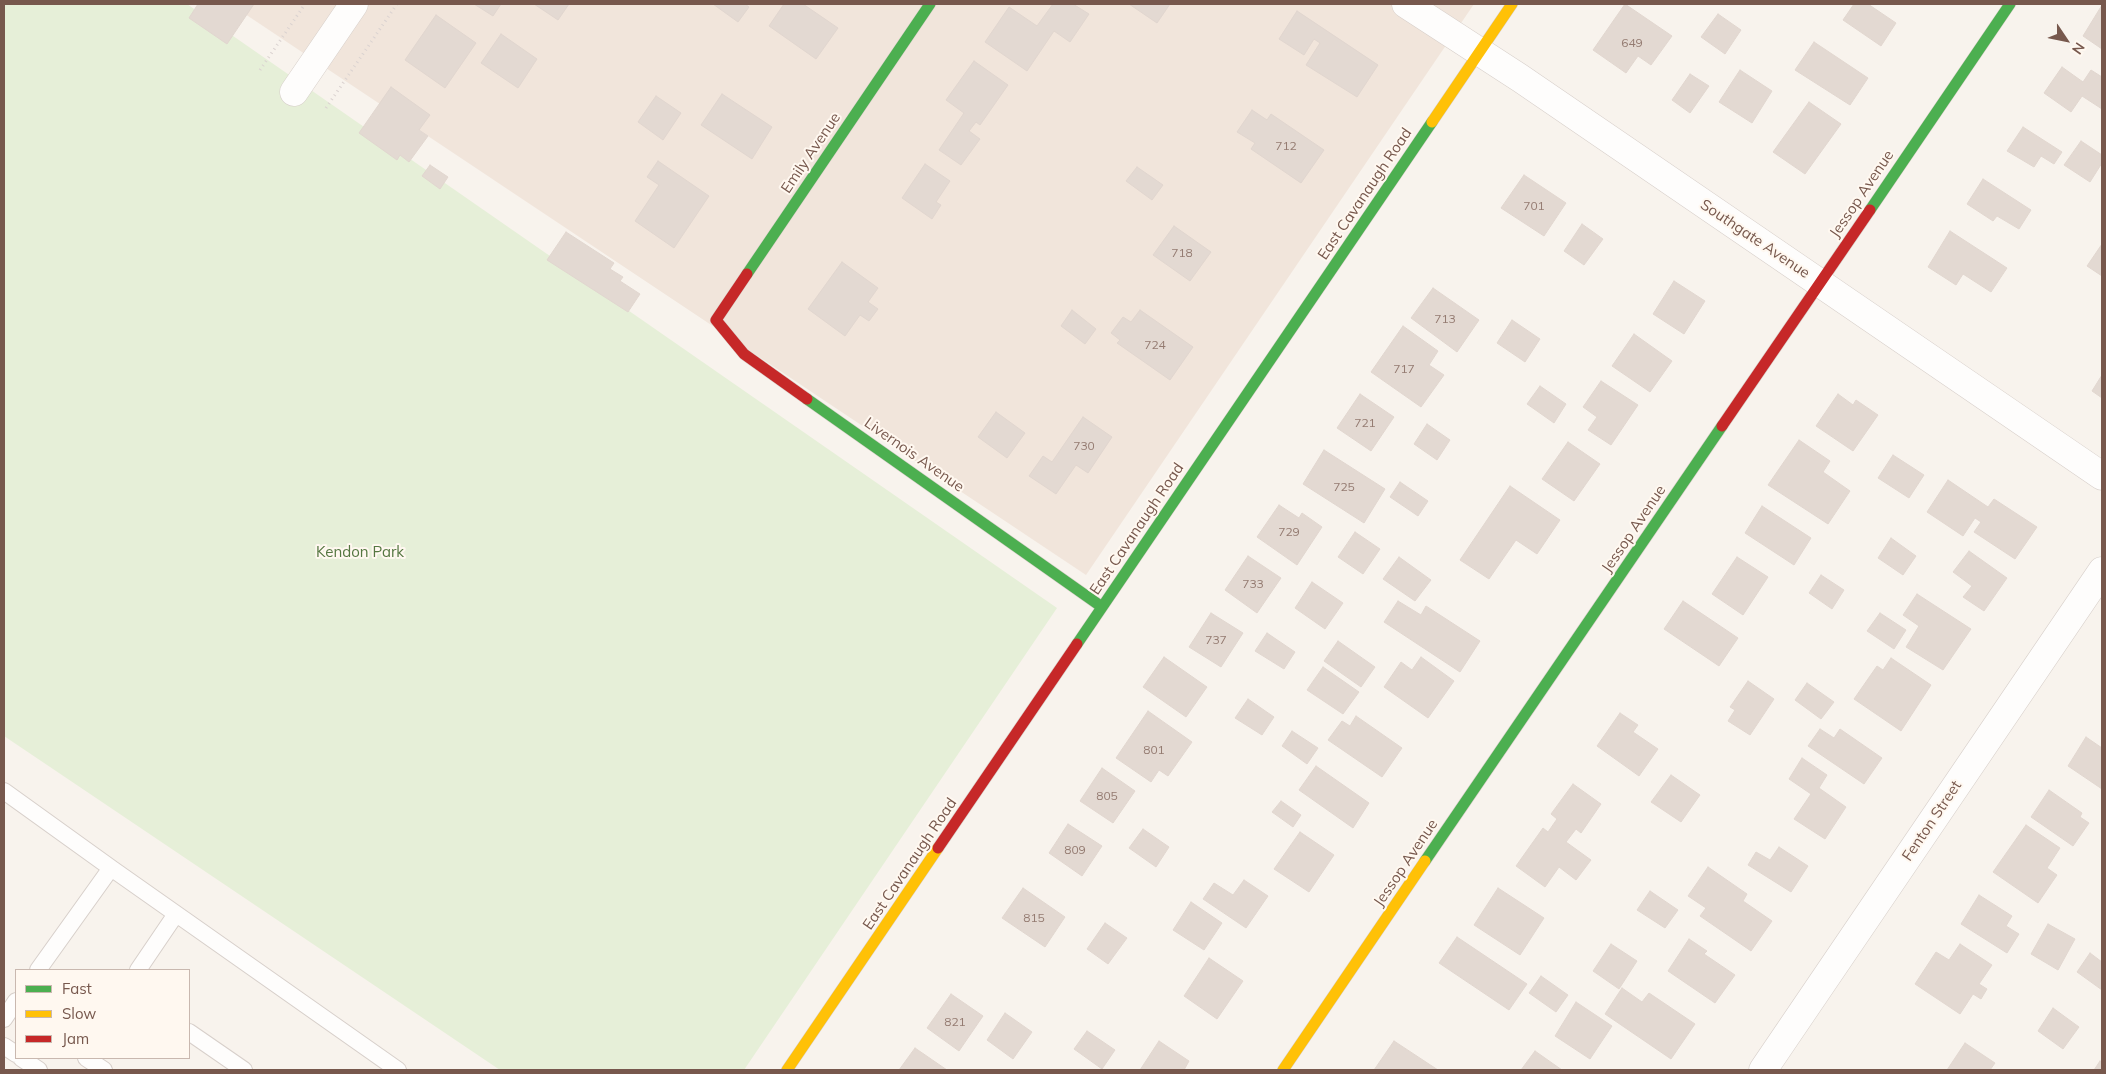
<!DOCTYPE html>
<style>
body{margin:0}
#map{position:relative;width:2106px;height:1074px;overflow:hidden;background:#f8f3ed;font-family:Mulish,sans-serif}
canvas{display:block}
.frame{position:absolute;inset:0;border:5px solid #77584d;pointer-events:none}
.legend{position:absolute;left:15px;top:969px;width:175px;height:90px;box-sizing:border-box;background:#fff8f0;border:1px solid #c9b8af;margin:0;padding:6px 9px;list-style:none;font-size:15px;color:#77584d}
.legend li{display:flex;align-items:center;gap:10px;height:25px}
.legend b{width:25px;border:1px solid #c9b8af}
.north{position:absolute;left:2041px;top:15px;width:50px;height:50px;-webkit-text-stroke:4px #fff8f0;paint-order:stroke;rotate:124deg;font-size:14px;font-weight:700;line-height:20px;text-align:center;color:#77584d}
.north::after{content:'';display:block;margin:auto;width:18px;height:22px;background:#77584d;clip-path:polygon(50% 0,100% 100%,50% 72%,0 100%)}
</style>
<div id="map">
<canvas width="2106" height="1074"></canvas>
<div class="frame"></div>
<ul class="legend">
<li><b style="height:6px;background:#4caf50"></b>Fast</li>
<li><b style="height:6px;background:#ffc107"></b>Slow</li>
<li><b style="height:6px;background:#c62828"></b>Jam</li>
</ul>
<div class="north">N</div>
</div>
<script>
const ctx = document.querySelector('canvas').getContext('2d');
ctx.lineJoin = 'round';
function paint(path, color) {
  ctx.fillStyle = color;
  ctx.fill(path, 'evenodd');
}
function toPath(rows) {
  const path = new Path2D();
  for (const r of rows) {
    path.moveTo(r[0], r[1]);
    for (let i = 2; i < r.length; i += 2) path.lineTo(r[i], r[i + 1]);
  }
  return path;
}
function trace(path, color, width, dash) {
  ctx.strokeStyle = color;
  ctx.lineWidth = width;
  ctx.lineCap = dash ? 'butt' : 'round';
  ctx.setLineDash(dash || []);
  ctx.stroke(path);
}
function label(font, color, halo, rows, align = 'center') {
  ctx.font = font + ' Mulish,sans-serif';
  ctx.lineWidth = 4;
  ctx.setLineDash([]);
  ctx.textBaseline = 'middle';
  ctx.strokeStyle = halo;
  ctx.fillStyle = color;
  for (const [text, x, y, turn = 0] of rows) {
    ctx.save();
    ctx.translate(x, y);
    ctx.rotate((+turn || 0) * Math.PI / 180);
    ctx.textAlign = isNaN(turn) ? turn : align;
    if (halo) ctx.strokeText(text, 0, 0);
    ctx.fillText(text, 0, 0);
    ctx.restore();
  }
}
paint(toPath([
 [230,4,1474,4,1086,575]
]), '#f1e5db');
paint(toPath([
 [4,4,187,4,1057,608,744,1070,500,1070,4,736]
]), '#e6efd8');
const building = toPath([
 [198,4,197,4,254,4,227,44,189,18,198,4],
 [474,4,501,4,493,16,474,4],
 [534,4,569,4,558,20,534,4],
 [713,4,745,4,749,7,738,22,713,4],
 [784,4,803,4,838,28,816,59,769,26,784,4],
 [1053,4,1073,4,1089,14,1070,42,1054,31,1027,71,985,42,1009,7,1037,26,1053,4],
 [1129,4,1170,4,1157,23,1129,4],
 [1625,4,1672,36,1651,65,1638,56,1626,73,1593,50,1625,4],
 [1854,4,1868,4,1896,23,1881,46,1843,20,1854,4],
 [2102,5,2102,49,2083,36,2102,5],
 [1297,11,1378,65,1357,97,1306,65,1320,43,1314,39,1304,55,1279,39,1297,11],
 [1718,14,1741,30,1725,54,1701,37,1718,14],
 [436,15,476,43,445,88,405,60,436,15],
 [501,34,537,59,518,88,481,63,501,34],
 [1814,42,1868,78,1850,105,1795,70,1814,42],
 [974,61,1008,85,980,125,976,122,969,131,980,139,961,165,939,150,964,113,946,100,974,61],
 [2062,67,2083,82,2091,70,2102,77,2102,109,2082,96,2071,112,2044,93,2062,67],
 [1740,70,1772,91,1752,123,1719,102,1740,70],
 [1690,74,1709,86,1690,113,1672,100,1690,74],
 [391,87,430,115,419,130,428,136,409,162,400,155,397,160,359,133,391,87],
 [722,94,772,127,752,159,701,125,722,94],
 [656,96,681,113,663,140,638,122,656,96],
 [1809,102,1841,124,1805,174,1773,152,1809,102],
 [1252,110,1267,120,1271,114,1324,150,1301,183,1251,149,1255,143,1237,132,1252,110],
 [2023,127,2062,152,2054,164,2041,156,2034,167,2007,151,2023,127],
 [2081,141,2102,155,2102,163,2090,182,2064,165,2081,141],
 [658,161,709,196,674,248,635,221,659,185,647,177,658,161],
 [925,164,950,181,936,202,941,205,932,219,902,198,925,164],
 [430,165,448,177,440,189,422,176,430,165],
 [1137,167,1163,185,1152,200,1126,181,1137,167],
 [1524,175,1566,203,1544,236,1501,208,1524,175],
 [1983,179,2031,210,2019,229,1997,216,1993,221,1967,204,1983,179],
 [1582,224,1603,239,1584,265,1564,251,1582,224],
 [1174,226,1211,252,1190,281,1153,255,1174,226],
 [1950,231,2007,268,1991,292,1963,274,1956,285,1928,267,1950,231],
 [566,232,614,263,610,269,623,277,620,281,640,294,628,312,547,260,566,232],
 [2102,244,2102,276,2087,266,2102,244],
 [842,262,878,288,868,302,878,309,869,321,860,315,845,336,808,309,842,262],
 [1674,281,1705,301,1684,334,1653,314,1674,281],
 [1433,288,1479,320,1457,352,1411,318,1433,288],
 [1072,310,1096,329,1085,344,1061,326,1072,310],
 [1140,310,1193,347,1170,380,1117,343,1120,340,1111,333,1123,317,1131,322,1140,310],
 [1512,320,1540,339,1525,362,1497,343,1512,320],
 [1403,326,1438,351,1429,365,1444,375,1421,407,1371,372,1403,326],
 [1634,334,1672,361,1650,392,1612,366,1634,334],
 [2102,375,2102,398,2092,391,2102,375],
 [1601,381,1638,405,1611,445,1588,430,1597,417,1583,407,1601,381],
 [1540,386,1566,404,1554,423,1527,404,1540,386],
 [1360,394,1394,417,1371,451,1337,428,1360,394],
 [1838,394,1853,405,1856,400,1878,415,1853,451,1816,426,1838,394],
 [996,412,1025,433,1007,458,978,437,996,412],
 [1083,417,1112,437,1088,473,1076,465,1056,494,1029,476,1043,456,1052,462,1083,417],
 [1427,424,1450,440,1437,460,1414,444,1427,424],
 [1799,440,1830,461,1823,472,1850,491,1828,524,1768,485,1799,440],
 [1568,442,1600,464,1574,501,1542,479,1568,442],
 [1324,450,1385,489,1364,523,1303,484,1324,450],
 [1893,455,1924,475,1909,498,1878,478,1893,455],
 [1948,480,1988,507,1994,499,2037,527,2015,559,1974,532,1981,522,1975,518,1963,536,1927,512,1948,480],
 [1400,482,1428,501,1418,516,1390,497,1400,482],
 [1510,486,1560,520,1537,554,1516,540,1489,579,1460,560,1510,486],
 [1279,505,1299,518,1302,513,1322,527,1297,565,1257,537,1279,505],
 [1762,506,1811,538,1794,565,1745,533,1762,506],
 [1355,532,1380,549,1363,574,1338,557,1355,532],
 [1891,538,1916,556,1903,575,1878,558,1891,538],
 [1969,551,2007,578,1984,611,1963,597,1972,586,1953,572,1969,551],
 [1248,556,1281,578,1257,613,1225,590,1248,556],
 [1399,557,1431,580,1415,601,1383,579,1399,557],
 [1737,557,1768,577,1743,615,1712,594,1737,557],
 [1821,575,1844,590,1832,609,1809,593,1821,575],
 [1312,582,1343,603,1325,629,1295,608,1312,582],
 [1917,594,1971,629,1943,670,1906,647,1919,626,1903,615,1917,594],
 [1398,601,1421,615,1426,606,1480,641,1460,672,1384,622,1398,601],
 [1683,601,1738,638,1719,666,1664,629,1683,601],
 [1211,613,1243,633,1221,667,1189,647,1211,613],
 [1880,613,1906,630,1894,649,1867,631,1880,613],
 [1267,633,1295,652,1284,669,1255,651,1267,633],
 [1338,641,1375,667,1361,687,1324,661,1338,641],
 [1164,657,1207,687,1186,717,1143,687,1164,657],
 [1421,657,1454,681,1428,718,1384,687,1401,662,1412,670,1421,657],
 [1891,658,1931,685,1901,731,1854,699,1877,666,1883,670,1891,658],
 [1323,667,1359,692,1343,714,1307,690,1323,667],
 [1748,681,1774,699,1750,735,1728,721,1735,710,1730,707,1748,681],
 [1807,683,1834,702,1821,719,1795,700,1807,683],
 [1248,699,1274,717,1262,735,1235,718,1248,699],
 [1148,711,1192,742,1168,776,1159,770,1151,782,1116,758,1148,711],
 [1620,713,1638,725,1633,732,1658,749,1639,776,1597,746,1620,713],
 [1356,716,1402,748,1382,777,1328,740,1342,721,1350,726,1356,716],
 [1820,729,1834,738,1840,729,1882,758,1864,784,1808,746,1820,729],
 [1292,731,1318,748,1307,764,1282,746,1292,731],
 [2086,737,2102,748,2102,789,2068,766,2086,737],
 [1802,758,1827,775,1819,788,1846,807,1825,839,1794,819,1811,794,1789,779,1802,758],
 [1316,766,1369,803,1353,828,1299,790,1316,766],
 [1102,768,1135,791,1113,823,1080,801,1102,768],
 [1671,775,1700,795,1681,822,1651,802,1671,775],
 [1573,784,1601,804,1581,833,1576,829,1566,842,1591,860,1576,880,1559,867,1545,887,1516,866,1543,828,1548,832,1557,819,1551,814,1573,784],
 [2049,790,2082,813,2080,817,2089,823,2073,846,2031,817,2049,790],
 [1281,801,1301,815,1293,827,1272,812,1281,801],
 [1068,824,1102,846,1082,876,1049,853,1068,824],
 [2026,825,2060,848,2047,868,2057,875,2038,903,1993,872,2026,825],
 [1143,829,1169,847,1156,867,1129,848,1143,829],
 [1300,832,1334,855,1309,892,1274,869,1300,832],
 [1779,847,1808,866,1791,892,1748,865,1756,852,1770,860,1779,847],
 [1708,867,1747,894,1743,901,1772,921,1751,951,1700,916,1706,908,1688,896,1708,867],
 [1244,880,1268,896,1246,928,1203,899,1214,883,1233,895,1244,880],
 [1023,888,1065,917,1045,947,1002,918,1023,888],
 [1498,888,1544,918,1520,955,1474,925,1498,888],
 [1650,891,1678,910,1665,928,1637,910,1650,891],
 [1979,895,2012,916,2006,926,2019,934,2007,953,1961,924,1979,895],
 [1191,902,1222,923,1204,950,1173,930,1191,902],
 [1105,923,1127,938,1108,964,1087,949,1105,923],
 [2048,924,2075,939,2058,970,2031,954,2048,924],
 [1457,937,1527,984,1509,1010,1439,963,1457,937],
 [1689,939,1707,951,1704,954,1735,975,1715,1003,1668,971,1689,939],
 [1611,944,1637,961,1619,989,1593,971,1611,944],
 [1960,944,1992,965,1979,984,1987,989,1981,999,1973,994,1960,1014,1915,984,1936,952,1949,960,1960,944],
 [2090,953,2102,962,2102,990,2077,972,2090,953],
 [1209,958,1243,981,1217,1019,1184,996,1209,958],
 [1541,976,1568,995,1556,1012,1529,993,1541,976],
 [1622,988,1642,1002,1649,993,1695,1024,1671,1059,1605,1014,1622,988],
 [951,994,983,1016,959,1051,927,1028,951,994],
 [1576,1002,1612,1026,1590,1059,1555,1036,1576,1002],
 [2053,1008,2079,1027,2063,1049,2038,1031,2053,1008],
 [1005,1013,1032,1032,1013,1059,987,1040,1005,1013],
 [1087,1031,1115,1050,1102,1069,1074,1049,1087,1031],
 [1159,1041,1189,1061,1184,1070,1140,1070,1159,1041],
 [1394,1041,1438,1070,1374,1070,1394,1041],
 [1965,1043,1995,1063,1990,1070,1947,1070,1965,1043],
 [915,1048,947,1070,899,1070,915,1048],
 [1535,1051,1562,1070,1521,1070,1535,1051],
 [2100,1061,2102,1062,2102,1070,2094,1070,2100,1061]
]);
paint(building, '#e3d9d2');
trace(building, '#e1d6cf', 1);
const lane = toPath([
 [4,791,111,868],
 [38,970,111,868,398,1070],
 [138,970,176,914],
 [4,1019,16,1001],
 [189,1032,244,1070],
 [4,1046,16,1054],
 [21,1058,39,1070],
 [86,1058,104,1070]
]);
const street = toPath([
 [1406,4,1520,78,2102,476],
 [294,92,354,4],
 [1763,1070,2102,571]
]);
const fast = toPath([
 [1870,210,2010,4],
 [747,274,930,4],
 [807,399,1102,607],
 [1077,644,1432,122],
 [1425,861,1722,426]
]);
const slow = toPath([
 [1432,122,1512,4],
 [787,1070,938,848],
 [1283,1070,1425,861]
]);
const jam = toPath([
 [747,274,716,320,744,354,807,399],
 [1722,426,1870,210],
 [938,848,1077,644]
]);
trace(lane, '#d7cfca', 18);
trace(street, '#d7cfca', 29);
trace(fast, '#d8cfca', 12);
trace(slow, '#d8cfca', 12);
trace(jam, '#d8cfca', 12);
trace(toPath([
 [260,70,305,4],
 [326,108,397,4]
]), '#dad2d0', 3, [1, 4]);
trace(lane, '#fefdfc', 16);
trace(street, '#fefdfc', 28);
trace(fast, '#4caf50', 11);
trace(slow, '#ffc107', 11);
trace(jam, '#c62828', 11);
label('12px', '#947b71', null, [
 ["649",1632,43],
 ["712",1286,146],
 ["701",1534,206],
 ["718",1182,253],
 ["713",1445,319],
 ["724",1155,345],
 ["717",1404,369],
 ["721",1365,423],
 ["730",1084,446],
 ["725",1344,487],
 ["729",1289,532],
 ["733",1253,584],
 ["737",1216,640],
 ["801",1154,750],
 ["805",1107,796],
 ["809",1075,850],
 ["815",1034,918],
 ["821",955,1022]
]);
label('15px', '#77584d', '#fff8f0', [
 ["Emily Avenue",811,153,-56],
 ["East Cavanaugh Road",1365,194,-56],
 ["Jessop Avenue",1862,194,-56],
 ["Southgate Avenue",1755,239,34],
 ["Livernois Avenue",914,455,35],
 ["East Cavanaugh Road",1137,529,-56],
 ["Jessop Avenue",1634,529,-56],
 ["Fenton Street",1932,821,-56],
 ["Jessop Avenue",1406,863,-56],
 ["East Cavanaugh Road",910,864,-56]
]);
label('15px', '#557741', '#fff8f0', [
 ["Kendon Park",360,552]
]);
</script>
